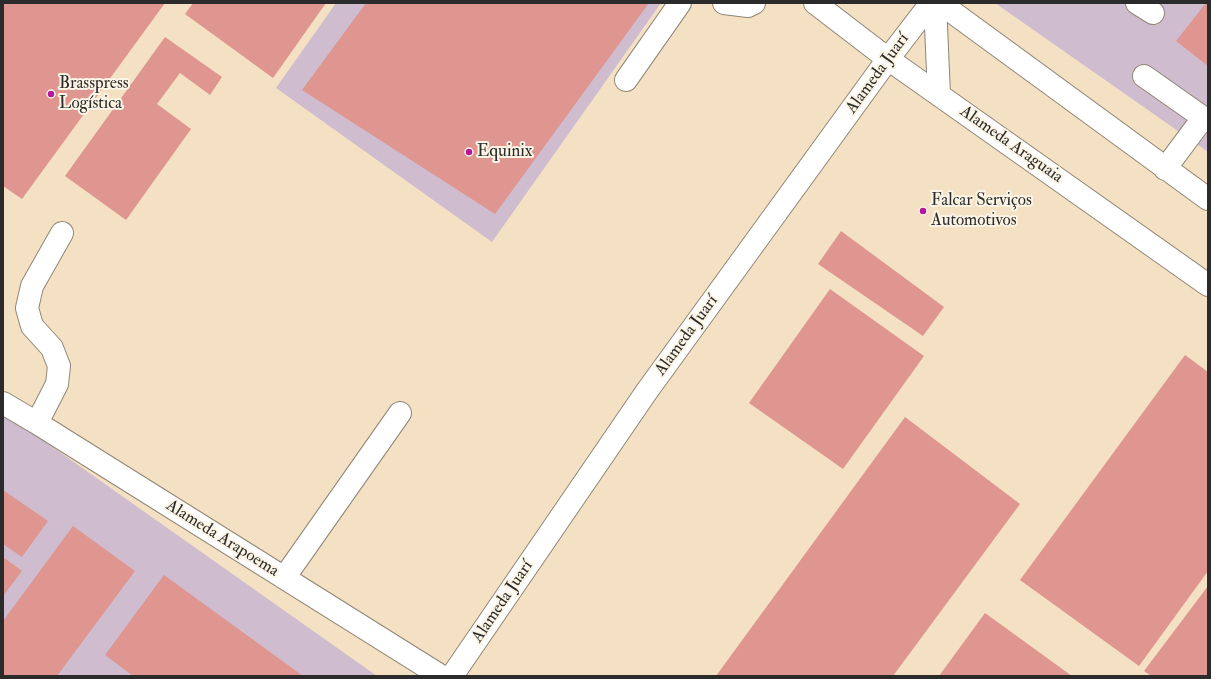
<!DOCTYPE html>
<meta charset="utf-8">
<style>
body{margin:0}
#map{position:relative;width:1211px;height:679px;overflow:hidden;background:#f4e0c3;font-family:"IM FELL Double Pica",serif}
canvas{display:block}
.frame{position:absolute;inset:0;border:4px solid #2b2b2b;pointer-events:none}
</style>
<div id="map">
<canvas width="1211" height="679"></canvas>
<div class="frame"></div>
</div>
<script>
const ctx = document.querySelector('canvas').getContext('2d');
ctx.lineJoin = 'round';
function paint(path, color) {
  ctx.fillStyle = color;
  ctx.fill(path, 'evenodd');
}
function toPath(rows) {
  const path = new Path2D();
  for (const r of rows) {
    path.moveTo(r[0], r[1]);
    for (let i = 2; i < r.length; i += 2) path.lineTo(r[i], r[i + 1]);
  }
  return path;
}
function trace(path, color, width, dash) {
  ctx.strokeStyle = color;
  ctx.lineWidth = width;
  ctx.lineCap = dash ? 'butt' : 'round';
  ctx.setLineDash(dash || []);
  ctx.stroke(path);
}
function label(font, color, halo, rows, align = 'center') {
  ctx.font = font + ' "IM FELL Double Pica",serif';
  ctx.lineWidth = 4;
  ctx.setLineDash([]);
  ctx.textBaseline = 'middle';
  ctx.strokeStyle = halo;
  ctx.fillStyle = color;
  for (const [text, x, y, turn = 0] of rows) {
    ctx.save();
    ctx.translate(x, y);
    ctx.rotate((+turn || 0) * Math.PI / 180);
    ctx.textAlign = isNaN(turn) ? turn : align;
    if (halo) ctx.strokeText(text, 0, 0);
    ctx.fillText(text, 0, 0);
    ctx.restore();
  }
}
paint(toPath([
 [336,3,661,3,492,242,276,88],
 [995,3,1208,3,1208,152],
 [3,412,377,676,3,676]
]), '#cfbdcf');
paint(toPath([
 [3,3,165,3,22,199,3,186],
 [193,3,326,3,273,78,185,14],
 [366,3,649,3,495,214,302,90],
 [1206,3,1208,3,1208,66,1176,41],
 [165,37,222,77,210,95,180,73,157,104,191,129,126,220,65,176],
 [841,231,944,307,923,336,818,264],
 [830,289,924,356,843,469,749,403],
 [1185,355,1208,372,1208,571,1139,666,1020,580],
 [905,417,1020,504,893,676,716,676],
 [3,490,48,521,22,557,3,544],
 [73,526,135,571,57,676,3,676,3,621],
 [3,557,22,571,3,596],
 [164,575,303,676,133,676,105,655],
 [1208,586,1208,676,1151,676,1144,671],
 [985,613,1072,676,939,676]
]), '#df9590');
const minor = toPath([
 [724,3,748,6,754,3],
 [815,3,888,59,1208,285],
 [935,3,939,95],
 [940,3,1208,199],
 [1137,3,1153,13],
 [1144,76,1208,121],
 [626,80,680,3],
 [1165,169,1203,118],
 [3,403,37,423,441,676],
 [37,423,57,384,59,366,52,348,32,326,27,308,32,286,62,233],
 [284,578,400,413],
 [452,676,647,391,888,59,931,3]
]);
trace(minor, '#908677', 24);
trace(minor, '#fff', 22);
for (const [x, y, r, color] of [
 [51,94,4,"#b5179e"],
 [469,152,4,"#b5179e"],
 [923,211,4,"#b5179e"]
]) {
  const dot = new Path2D();
  dot.arc(x, y, r, 0, 2 * Math.PI);
  ctx.fillStyle = color;
  ctx.fill(dot);
  trace(dot, '#fcf5e5', 1.5);
}
label('17px', '#2b2b2b', '#fcf5e5', [
 ["Alameda Juarí",878,74,-54],
 ["Alameda Araguaia",1011,145,35],
 ["Alameda Juarí",687,336,-54],
 ["Alameda Arapoema",222,539,32],
 ["Alameda Juarí",503,602,-56]
]);
label('17px', '#2b2b2b', '#fcf5e5', [
 ["Brasspress",59,84],
 ["Logística",59,104],
 ["Equinix",477,152],
 ["Falcar Serviços",931,201],
 ["Automotivos",931,221]
], 'left');
</script>
